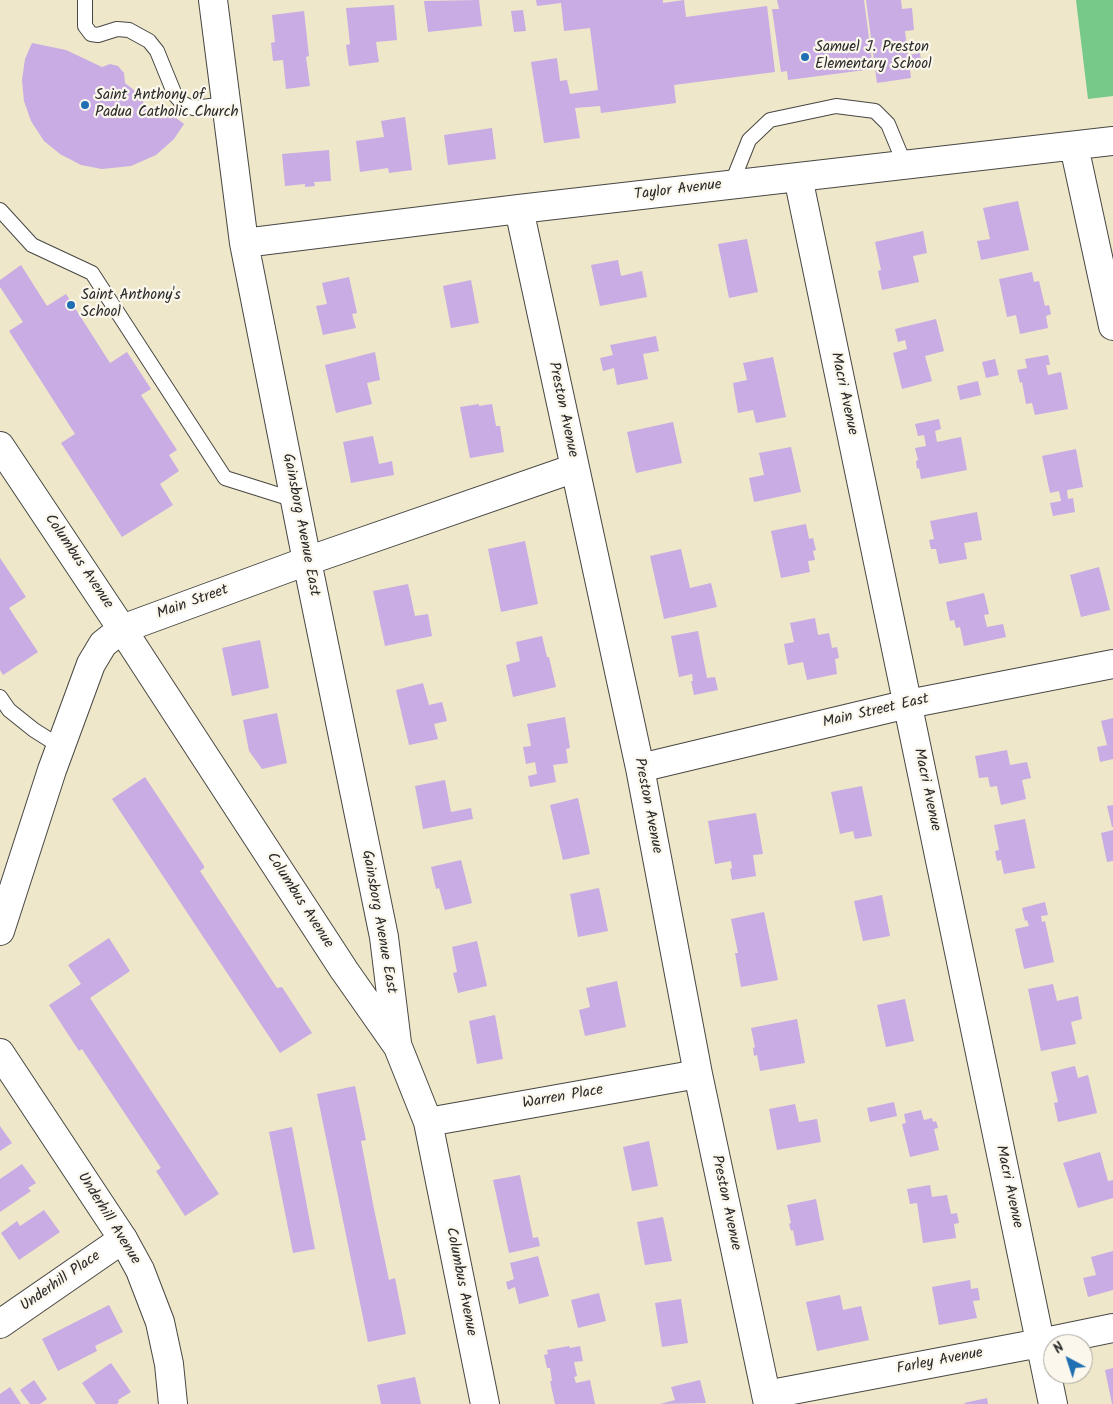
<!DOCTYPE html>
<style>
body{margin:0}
#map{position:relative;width:1113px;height:1404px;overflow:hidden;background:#eee7ca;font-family:Kalam,sans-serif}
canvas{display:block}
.north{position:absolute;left:1043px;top:1334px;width:50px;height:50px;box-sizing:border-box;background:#fbf7ec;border:1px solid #a8a59f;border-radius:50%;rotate:320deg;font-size:14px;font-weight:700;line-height:20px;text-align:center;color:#2b2b2b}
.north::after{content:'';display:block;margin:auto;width:18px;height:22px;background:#1f6fb2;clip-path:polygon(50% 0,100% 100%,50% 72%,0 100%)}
</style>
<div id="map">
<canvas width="1113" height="1404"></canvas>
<div class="north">N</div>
</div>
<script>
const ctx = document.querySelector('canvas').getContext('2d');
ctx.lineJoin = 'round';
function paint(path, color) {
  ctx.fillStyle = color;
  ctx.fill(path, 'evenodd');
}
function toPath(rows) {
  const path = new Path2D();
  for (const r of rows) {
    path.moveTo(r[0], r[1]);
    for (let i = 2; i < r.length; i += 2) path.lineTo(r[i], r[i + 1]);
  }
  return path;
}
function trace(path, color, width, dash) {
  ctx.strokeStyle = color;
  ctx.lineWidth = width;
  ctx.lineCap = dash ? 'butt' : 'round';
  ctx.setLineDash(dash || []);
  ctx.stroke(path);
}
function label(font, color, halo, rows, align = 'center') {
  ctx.font = font + ' Kalam,sans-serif';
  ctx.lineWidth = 4.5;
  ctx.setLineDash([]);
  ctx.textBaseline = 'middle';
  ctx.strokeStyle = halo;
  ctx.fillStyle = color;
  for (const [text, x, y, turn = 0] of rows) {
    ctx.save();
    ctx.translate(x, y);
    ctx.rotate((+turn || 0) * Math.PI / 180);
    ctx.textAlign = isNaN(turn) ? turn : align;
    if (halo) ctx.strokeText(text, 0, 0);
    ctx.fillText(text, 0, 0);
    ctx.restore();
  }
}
paint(toPath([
 [1076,0,1113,0,1113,96,1088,99]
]), '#77c98a');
paint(toPath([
 [479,0,482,26,428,32,424,1],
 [536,0,663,0,663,3,684,0,686,17,767,6,775,72,674,85,676,103,601,113,600,106,575,108,580,138,544,143,531,62,557,58,560,81,567,80,570,94,598,90,590,28,564,31,561,3,537,6],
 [777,0,864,0,873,69,788,80,787,71,781,72,772,9,779,9],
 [866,0,901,0,902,9,912,8,914,30,905,31,908,55,920,53,922,68,910,70,911,78,877,83],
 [394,5,397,40,376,42,379,62,349,66,346,45,350,44,346,8],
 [523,10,526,31,514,32,511,11],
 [304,11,309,56,306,57,310,86,286,89,283,60,273,61,271,43,275,42,272,15],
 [32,43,66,50,102,67,110,64,118,66,124,73,125,83,135,91,148,109,162,110,171,114,184,124,174,139,156,155,131,166,102,169,81,165,60,154,44,141,31,121,24,101,22,80,25,59],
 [405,117,412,170,389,173,388,168,360,172,356,141,384,137,381,121],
 [492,128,496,159,448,165,444,135],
 [329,150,331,181,314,182,315,186,305,187,305,184,285,186,282,154],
 [1018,201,1029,250,981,260,977,241,990,239,983,208],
 [923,231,927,253,913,256,919,282,882,290,878,271,881,270,875,242],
 [747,239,758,292,729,298,718,244],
 [618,260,621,276,642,271,647,297,600,306,591,265],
 [21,265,47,306,66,294,110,363,127,352,151,389,141,395,177,450,169,455,179,471,160,484,173,505,122,537,61,443,75,434,9,331,23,322,0,287,0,280],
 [1032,272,1034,282,1039,281,1045,306,1049,305,1051,314,1046,316,1048,328,1020,334,1016,315,1007,317,999,279],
 [349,277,357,313,352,314,356,328,323,335,316,306,327,304,322,283],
 [471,280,479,323,451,328,443,286],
 [936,319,944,351,925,356,932,381,902,389,893,353,907,349,905,340,898,342,895,329],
 [656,336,659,351,643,354,648,379,617,385,614,368,603,371,600,358,613,355,610,345],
 [375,352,380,380,367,383,372,404,336,413,325,365],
 [1048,355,1050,365,1046,365,1048,375,1061,372,1068,409,1035,415,1032,403,1026,404,1022,382,1020,383,1017,370,1027,368,1025,359],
 [773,357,786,417,756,423,753,410,738,413,733,383,747,380,743,363],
 [995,359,999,375,986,378,982,362],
 [978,381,981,395,960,400,957,386],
 [479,404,479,406,492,404,496,426,500,426,504,452,470,458,460,407],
 [939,419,941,429,935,431,937,442,961,437,967,470,921,479,919,468,917,469,916,461,918,460,915,448,926,446,924,435,918,436,915,424],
 [673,422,682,463,636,473,627,432],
 [373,436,379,464,392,461,394,475,351,483,343,442],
 [791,447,801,492,754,502,749,478,764,475,759,453],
 [1076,449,1083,487,1067,490,1068,499,1073,498,1075,512,1053,516,1050,503,1061,501,1059,491,1050,493,1042,456],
 [977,512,982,540,964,543,967,559,939,564,936,549,931,549,929,540,934,539,930,521],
 [806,524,809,539,813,538,816,550,813,551,815,560,808,561,810,572,781,578,771,531],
 [525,541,538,604,501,612,488,549],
 [681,549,690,588,711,583,717,607,664,619,650,556],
 [0,558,26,597,9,608,38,652,3,675,0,670],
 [1099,567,1110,610,1081,617,1070,575],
 [408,584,415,616,428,614,432,636,385,646,373,591],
 [984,593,989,614,984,615,987,627,1003,624,1006,637,964,646,960,627,956,628,954,620,950,621,946,602],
 [815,618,818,635,829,633,832,648,837,647,839,658,835,659,837,674,807,680,803,662,788,665,784,644,794,642,790,623],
 [698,631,707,678,715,677,718,690,694,695,691,681,693,681,692,674,679,677,671,636],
 [542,636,547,657,549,657,556,687,513,697,506,665,520,661,516,642],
 [260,640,269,688,232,696,222,648],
 [423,683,429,705,442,702,447,721,434,724,438,739,409,745,396,690],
 [277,713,287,763,262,769,249,751,243,720],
 [565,717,570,748,566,749,568,763,553,765,556,782,530,787,528,776,537,774,535,762,526,764,523,747,531,746,527,724],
 [1113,718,1113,759,1100,762,1097,747,1107,745,1101,721],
 [1007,750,1010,765,1027,762,1031,778,1022,780,1026,799,1001,805,997,786,990,787,988,777,979,778,975,756],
 [145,777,204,866,204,868,200,871,277,988,282,987,312,1033,280,1053,112,799],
 [445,780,451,812,471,808,473,819,423,829,415,786],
 [862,786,872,836,855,839,853,831,840,834,831,792],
 [578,798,590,854,563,860,550,805],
 [1113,805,1113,827,1112,827,1107,806],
 [756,813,763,854,753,855,756,876,732,880,730,869,732,868,731,861,715,864,708,821],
 [1025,819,1035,868,1004,874,1001,860,997,861,995,851,999,850,994,825],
 [1113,830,1113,861,1107,862,1101,833],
 [461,860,472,903,445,910,439,888,436,889,431,867],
 [599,888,608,931,578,937,570,894],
 [882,895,890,936,863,941,854,901],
 [1045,902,1048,915,1041,916,1042,922,1045,921,1054,962,1024,969,1015,929,1029,926,1027,920,1025,921,1022,908],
 [764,912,778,980,741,987,735,953,738,953,731,919],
 [109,938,130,971,90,998,219,1194,185,1216,156,1171,161,1168,82,1049,79,1051,49,1005,81,984,68,965],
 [477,941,487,986,458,993,453,973,457,972,452,947],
 [617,981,626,1027,585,1036,579,1010,590,1007,586,988],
 [1053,984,1057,1001,1078,996,1082,1019,1071,1022,1076,1044,1041,1051,1028,989],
 [905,999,914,1041,886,1047,877,1005],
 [495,1015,503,1059,477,1064,469,1021],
 [797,1019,805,1063,760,1071,757,1055,754,1056,753,1048,755,1047,751,1028],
 [1075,1066,1078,1078,1088,1075,1097,1113,1058,1122,1054,1103,1058,1102,1051,1072],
 [355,1086,366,1140,361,1141,374,1209,389,1280,395,1278,406,1334,368,1342,317,1094],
 [894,1102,897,1116,870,1122,867,1108],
 [795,1104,799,1122,817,1119,821,1142,777,1150,769,1109],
 [921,1110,924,1120,932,1118,933,1122,936,1121,938,1128,934,1129,939,1150,910,1157,902,1124,906,1123,904,1114],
 [0,1126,12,1143,0,1151],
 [292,1127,315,1249,293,1253,269,1132],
 [649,1141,658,1186,632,1191,623,1147],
 [1100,1152,1108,1181,1113,1180,1113,1198,1078,1208,1063,1163],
 [22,1164,36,1183,28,1188,31,1191,0,1212,0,1179],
 [520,1175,533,1238,538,1237,540,1246,509,1253,493,1180],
 [930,1185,932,1197,947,1195,951,1214,957,1213,959,1223,954,1224,956,1238,923,1243,917,1203,910,1204,907,1189],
 [816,1199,824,1240,796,1246,793,1230,791,1231,789,1224,791,1223,787,1205],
 [44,1210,60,1232,19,1260,1,1233,17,1221,20,1226],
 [663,1217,672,1261,645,1265,637,1222],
 [1113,1251,1113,1290,1088,1297,1083,1278,1096,1275,1091,1257],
 [538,1256,549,1296,519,1304,515,1287,508,1290,506,1282,514,1279,510,1263],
 [970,1280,971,1289,978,1288,980,1300,973,1301,977,1318,939,1325,932,1287],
 [599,1293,606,1321,578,1328,571,1300],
 [840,1295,843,1310,861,1306,869,1340,817,1351,806,1302],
 [681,1299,688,1343,662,1347,655,1303],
 [109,1305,123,1332,95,1346,97,1351,58,1371,42,1339],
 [569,1346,570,1348,580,1346,583,1361,574,1362,577,1376,574,1377,576,1383,590,1380,595,1404,555,1404,550,1381,552,1381,550,1368,547,1368,544,1355,548,1354,547,1350],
 [111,1363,131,1392,118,1400,119,1402,117,1404,96,1404,82,1383],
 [1113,1368,1113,1404,1112,1404,1105,1370],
 [415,1377,421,1404,381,1404,377,1385],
 [34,1380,47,1399,40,1404,30,1404,20,1390],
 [700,1380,706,1403,660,1404,675,1400,671,1387],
 [10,1387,21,1404,0,1404,0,1394],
 [987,1398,988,1404,965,1404,964,1403]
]), '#c8ace3');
const service = toPath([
 [85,0,85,26,91,34,98,35,117,29,129,30,149,41,157,51,175,95,182,103,193,108,227,104],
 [731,185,749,140,770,120,836,106,875,111,888,124,905,165],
 [0,210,32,245,92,273,225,478,295,500],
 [0,697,9,710,34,730,61,747]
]);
const minor = toPath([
 [213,0,244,243,307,561,384,937,397,1043],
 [1074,146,1113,326],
 [798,177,1053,1404],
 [519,209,640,768,698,1074,768,1404],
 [244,243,519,209,1113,141],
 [0,446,122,629,344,970,398,1047,428,1122,485,1404],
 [640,768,908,704,1113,664],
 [0,931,52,770,91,664,103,644,122,629,307,561,575,468],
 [428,1122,698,1074],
 [0,1324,123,1239],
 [766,1395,1040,1343,1113,1328]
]);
const tertiary = toPath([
 [0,1053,123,1239,140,1270,160,1322,169,1364,173,1404]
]);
trace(service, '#484743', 16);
trace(minor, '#484743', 30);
trace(tertiary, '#484743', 30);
trace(service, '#fff', 14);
trace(minor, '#fff', 28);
trace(tertiary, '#fff', 28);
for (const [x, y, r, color] of [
 [805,57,5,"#1f6fb2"],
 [85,105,5,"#1f6fb2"],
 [71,305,5,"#1f6fb2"]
]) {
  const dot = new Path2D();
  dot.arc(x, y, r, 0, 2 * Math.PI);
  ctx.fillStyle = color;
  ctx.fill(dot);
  trace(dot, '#fbf7ec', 2);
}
label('15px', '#2b2b2b', '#fbf7ec', [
 ["Samuel J. Preston",815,48],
 ["Elementary School",815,65],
 ["Saint Anthony of",95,96],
 ["Padua Catholic Church",95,113],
 ["Saint Anthony's",81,296],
 ["School",81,313]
], 'left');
label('15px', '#2b2b2b', '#fbf7ec', [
 ["Taylor Avenue",678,191,-7],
 ["Macri Avenue",843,394,78],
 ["Preston Avenue",562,410,78],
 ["Gainsborg Avenue East",300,525,79],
 ["Columbus Avenue",78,562,56],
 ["Main Street",193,603,-20],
 ["Main Street East",876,712,-13],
 ["Macri Avenue",926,790,78],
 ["Preston Avenue",647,806,79],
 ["Columbus Avenue",299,901,57],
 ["Gainsborg Avenue East",378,922,80],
 ["Warren Place",563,1098,-10],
 ["Macri Avenue",1008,1187,78],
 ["Preston Avenue",725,1203,78],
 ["Underhill Avenue",108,1219,58],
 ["Underhill Place",61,1282,-35],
 ["Columbus Avenue",460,1282,79],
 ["Farley Avenue",940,1362,-11]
]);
</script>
